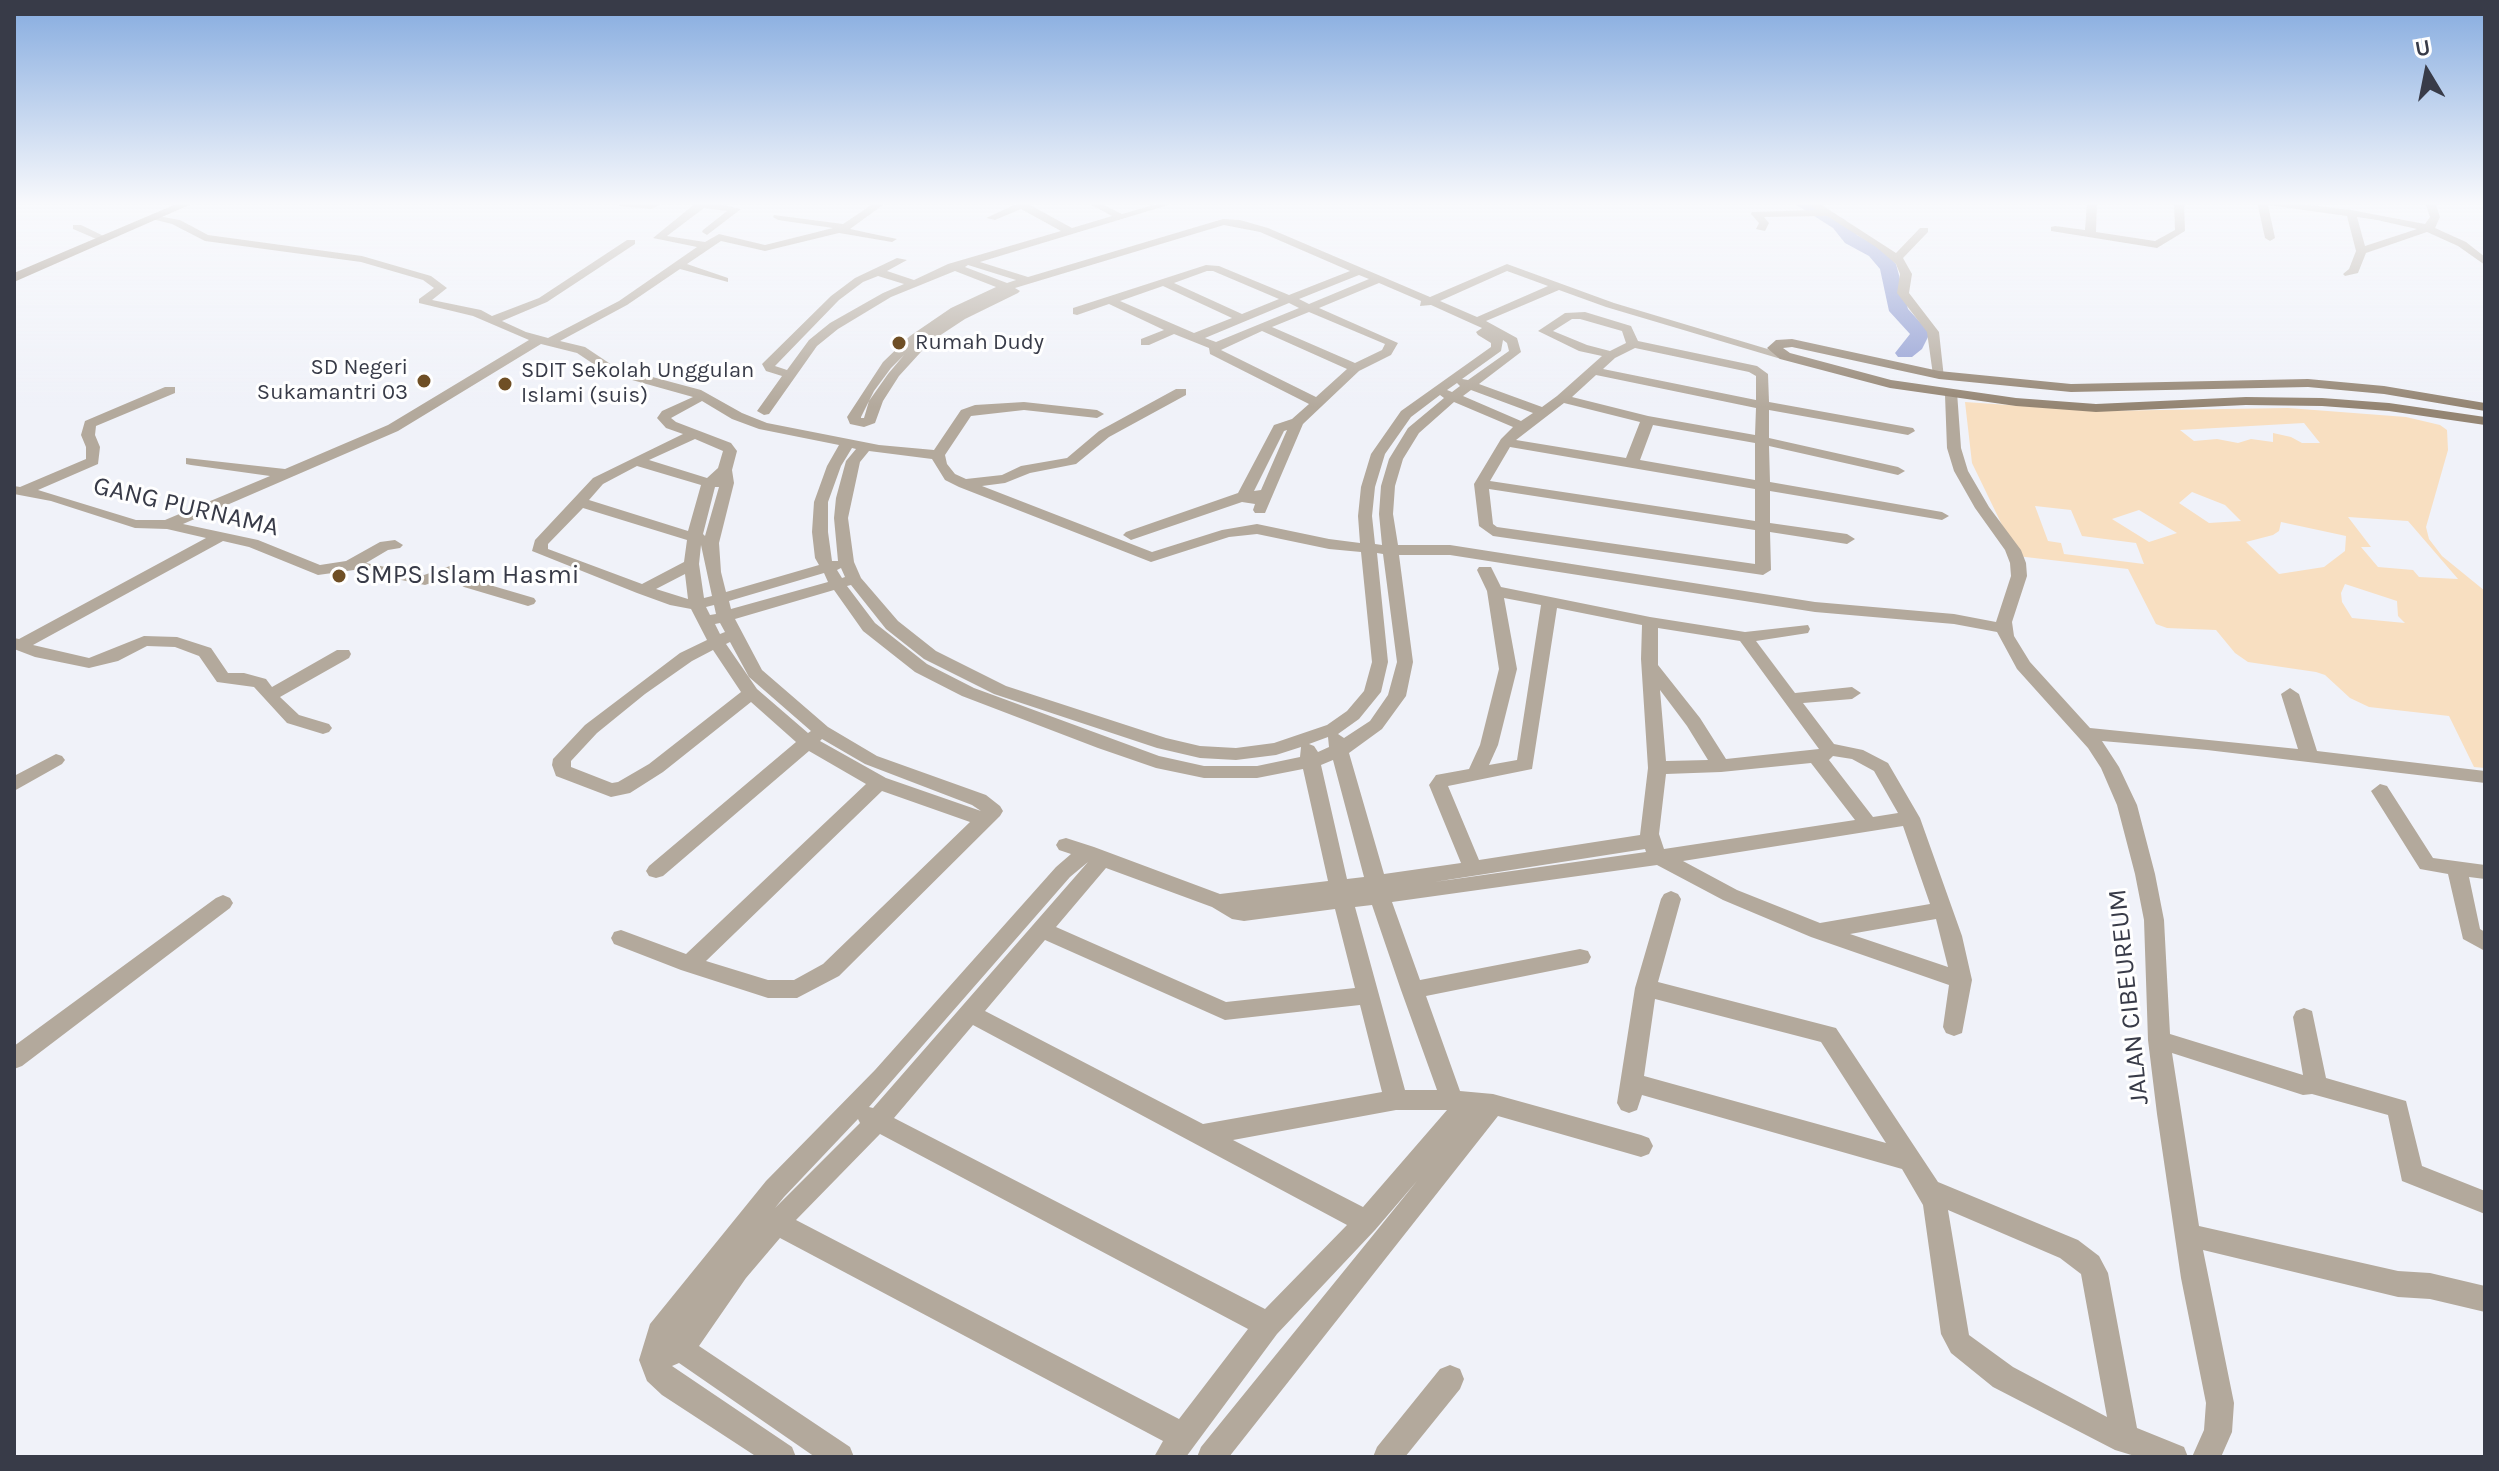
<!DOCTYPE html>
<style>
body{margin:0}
#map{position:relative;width:2499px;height:1471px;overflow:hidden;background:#f0f2f9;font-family:Karla,sans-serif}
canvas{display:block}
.frame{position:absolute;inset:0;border:16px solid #383b48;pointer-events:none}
.north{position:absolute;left:2387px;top:32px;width:80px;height:80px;-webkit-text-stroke:6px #fff;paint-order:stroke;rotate:350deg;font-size:22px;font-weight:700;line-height:32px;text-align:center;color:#383b48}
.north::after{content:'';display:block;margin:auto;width:28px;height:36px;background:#383b48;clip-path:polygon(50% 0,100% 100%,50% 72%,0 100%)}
</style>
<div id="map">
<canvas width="2499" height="1471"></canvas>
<div class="frame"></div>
<div class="north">U</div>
</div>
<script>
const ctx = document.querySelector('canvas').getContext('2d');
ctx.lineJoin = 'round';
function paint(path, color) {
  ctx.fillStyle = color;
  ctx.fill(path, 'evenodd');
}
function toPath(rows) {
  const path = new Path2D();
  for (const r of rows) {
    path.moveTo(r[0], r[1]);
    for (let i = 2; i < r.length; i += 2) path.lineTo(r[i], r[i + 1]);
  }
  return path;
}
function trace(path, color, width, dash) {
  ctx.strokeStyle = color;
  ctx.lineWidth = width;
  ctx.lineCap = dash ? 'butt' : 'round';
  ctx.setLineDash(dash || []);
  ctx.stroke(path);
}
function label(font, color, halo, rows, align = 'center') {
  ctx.font = font + ' Karla,sans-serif';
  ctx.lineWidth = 6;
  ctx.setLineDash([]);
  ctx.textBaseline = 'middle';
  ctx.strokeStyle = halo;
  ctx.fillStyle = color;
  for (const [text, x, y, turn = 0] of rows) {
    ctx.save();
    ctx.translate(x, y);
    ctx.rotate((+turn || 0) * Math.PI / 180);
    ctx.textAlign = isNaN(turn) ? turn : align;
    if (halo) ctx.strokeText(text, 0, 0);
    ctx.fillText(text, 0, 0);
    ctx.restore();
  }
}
paint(toPath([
 [1965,402,2097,411,2288,408,2406,417,2440,425,2447,430,2448,450,2426,527,2429,539,2442,556,2485,591,2485,768,2474,767,2449,716,2369,707,2350,698,2325,675,2316,672,2248,662,2235,653,2216,630,2167,628,2156,624,2128,569,2017,556,1972,463],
 [2304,423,2320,443,2302,443,2291,437,2273,433,2273,442,2251,439,2238,443,2217,439,2194,441,2180,430],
 [2192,492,2225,505,2241,521,2209,523,2179,503],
 [2035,506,2071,510,2082,536,2136,543,2144,564,2064,554,2061,543,2048,541],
 [2139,510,2177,533,2149,542,2112,519],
 [2348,517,2408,521,2458,579,2419,577,2413,570,2378,567,2361,547,2371,547],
 [2281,522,2346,536,2345,551,2324,567,2279,574,2246,542,2273,535,2279,531],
 [2345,584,2397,601,2398,616,2405,623,2352,618,2342,602,2341,593]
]), '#f8dfc1');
paint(toPath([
 [1792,202,1813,202,1845,220,1857,235,1881,248,1896,264,1908,309,1930,333,1922,349,1912,357,1898,357,1895,353,1910,334,1889,311,1880,269,1869,256,1845,243,1833,228,1792,202]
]), '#919dd2');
paint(toPath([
 [616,202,650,203,666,202,651,209,620,206,616,202],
 [697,202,710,202,741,209,707,235,702,232,703,230,727,211,704,208,667,236,705,242,719,234,765,245,833,228,778,220,773,217,774,215,843,224,876,202,887,202,850,229,897,239,892,242,839,233,765,251,721,241,687,264,728,278,728,282,680,269,627,305,560,341,585,347,615,367,701,390,742,413,767,423,879,445,934,450,961,410,975,405,1024,402,1097,410,1104,414,1097,418,1024,410,971,416,945,455,947,464,955,474,966,479,1002,475,1021,466,1067,458,1099,431,1176,389,1186,389,1186,395,1109,437,1076,464,1030,473,1005,483,982,486,1152,552,1222,530,1257,524,1329,539,1360,543,1358,516,1361,487,1371,454,1401,411,1491,347,1491,343,1478,335,1476,332,1482,328,1473,324,1431,305,1420,306,1421,301,1379,283,1319,308,1398,343,1391,355,1359,371,1303,424,1265,513,1255,513,1253,510,1255,504,1242,502,1131,540,1123,535,1126,532,1238,493,1274,425,1292,419,1309,404,1210,354,1209,348,1174,334,1149,345,1141,345,1141,339,1164,330,1109,304,1077,315,1073,314,1073,308,1206,265,1219,266,1289,295,1350,271,1260,232,1224,225,1015,288,1020,291,1018,293,965,319,930,342,899,376,883,401,875,423,864,427,850,424,847,417,883,362,910,336,951,308,996,287,955,271,891,297,838,329,817,346,769,414,764,415,757,411,782,376,766,371,762,364,831,296,855,278,897,258,907,260,887,271,914,280,948,264,1061,231,1021,209,995,220,986,218,1021,202,1034,202,1030,205,1072,228,1112,216,1086,202,1098,202,1122,214,1164,202,1178,202,980,262,1028,277,1223,219,1240,220,1268,228,1430,297,1507,264,1614,303,1791,356,1781,359,1606,307,1559,290,1486,321,1517,338,1521,352,1479,384,1542,407,1557,396,1602,356,1579,351,1538,331,1565,313,1585,312,1631,326,1638,341,1757,366,1768,374,1769,402,1913,428,1915,431,1908,435,1769,410,1769,438,1898,467,1905,471,1898,475,1769,446,1770,482,1942,512,1949,516,1942,520,1770,491,1770,523,1847,534,1855,539,1847,544,1770,532,1771,570,1763,575,1493,536,1479,526,1474,484,1501,439,1513,427,1454,402,1419,433,1403,459,1395,486,1393,514,1398,545,1450,545,1815,602,1954,614,1996,622,2011,576,2010,563,2005,550,1975,508,1954,471,1947,448,1945,395,1957,392,1961,448,1968,471,1989,507,2021,550,2026,563,2027,576,2012,622,2014,636,2030,662,2090,728,2298,749,2281,694,2290,688,2299,694,2317,751,2485,771,2485,783,2207,750,2102,741,2119,767,2137,805,2155,874,2164,920,2170,1034,2303,1075,2293,1017,2296,1011,2304,1008,2312,1011,2326,1078,2406,1101,2422,1166,2485,1191,2485,1214,2402,1181,2388,1115,2312,1094,2303,1095,2172,1053,2199,1226,2398,1271,2430,1273,2485,1286,2485,1312,2430,1299,2398,1297,2203,1250,2234,1403,2232,1432,2221,1457,2192,1457,2204,1430,2206,1403,2181,1278,2157,1114,2148,1040,2144,920,2135,874,2117,805,2101,768,2088,748,2017,669,1997,632,1954,624,1815,612,1450,555,1399,555,1413,662,1406,696,1382,729,1349,753,1384,874,1461,863,1429,785,1436,775,1469,769,1480,745,1499,669,1487,591,1477,570,1479,567,1491,567,1501,587,1650,617,1745,632,1808,625,1810,629,1808,633,1756,641,1795,693,1852,687,1861,693,1852,699,1803,703,1834,744,1863,750,1888,763,1920,818,1962,936,1972,980,1962,1033,1954,1036,1946,1033,1943,1027,1949,985,1811,937,1723,900,1657,865,1392,902,1420,980,1580,949,1588,951,1591,957,1588,963,1580,965,1426,996,1460,1091,1493,1094,1641,1135,1649,1138,1653,1146,1649,1154,1641,1157,1498,1116,1229,1457,1197,1457,1201,1447,1417,1181,1375,1230,1277,1334,1186,1457,1154,1457,1163,1441,780,1238,746,1278,699,1346,850,1447,854,1457,815,1457,679,1363,672,1366,792,1447,796,1457,757,1457,662,1395,647,1381,639,1360,650,1324,766,1181,875,1070,1056,867,1071,854,1059,850,1056,845,1059,840,1066,838,1094,847,1220,894,1328,881,1303,769,1257,778,1204,778,1156,768,1098,748,962,696,915,672,863,631,834,590,735,619,762,670,828,727,877,756,986,795,1000,806,1003,811,1000,816,839,976,797,998,768,998,681,970,614,944,611,938,614,932,621,930,686,954,866,784,809,751,663,876,656,878,649,876,646,871,649,866,796,742,751,702,663,772,630,793,611,797,556,776,552,765,553,759,585,725,680,653,707,640,691,609,670,605,637,593,532,551,535,540,593,478,683,434,666,428,657,418,662,411,693,397,607,373,577,353,541,344,398,431,183,524,258,540,320,565,346,561,380,542,395,540,403,545,400,548,388,550,366,563,424,575,450,566,476,581,534,598,536,601,534,604,528,606,464,587,448,577,425,585,354,570,318,575,249,547,223,541,33,645,89,658,144,636,177,637,211,648,228,673,244,673,266,679,272,687,337,650,349,650,351,654,349,658,280,697,299,715,329,724,332,728,329,732,323,734,287,723,254,687,217,682,199,656,175,647,147,646,118,661,89,668,35,657,14,649,14,638,19,639,206,538,167,529,135,528,51,501,14,494,14,486,20,487,86,459,86,447,81,435,85,421,165,387,175,387,175,393,96,426,95,435,100,447,98,464,38,490,136,520,165,520,270,476,191,465,186,464,186,458,285,469,388,425,529,340,473,316,419,303,419,299,434,288,423,280,361,262,205,241,172,224,152,219,152,215,180,220,208,235,362,256,431,276,447,288,432,300,481,310,492,316,539,298,627,240,635,240,635,244,547,302,502,321,526,332,548,338,619,301,697,247,653,238,697,202],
 [968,265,1016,280,1007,283,965,267,968,265],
 [1207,271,1213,271,1279,299,1242,314,1174,283,1207,271],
 [1507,271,1548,286,1477,317,1440,301,1507,271],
 [1359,275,1369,279,1309,304,1299,299,1359,275],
 [878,276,904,284,883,293,830,323,809,340,787,370,775,366,839,300,863,282,878,276],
 [1163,286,1232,318,1194,333,1120,301,1163,286],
 [1289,303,1299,308,1216,342,1205,338,1289,303],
 [1309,312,1385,344,1382,350,1355,363,1272,327,1309,312],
 [1572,319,1580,319,1622,331,1626,343,1610,351,1587,345,1553,331,1572,319],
 [1262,331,1347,369,1316,397,1221,350,1262,331],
 [1503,340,1507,343,1509,351,1468,380,1462,379,1501,351,1503,340],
 [1635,348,1749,372,1756,376,1756,400,1603,369,1615,358,1635,348],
 [904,355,888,374,869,401,864,418,861,418,861,417,874,391,891,368,904,355],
 [1596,375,1756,408,1755,435,1648,416,1572,397,1596,375],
 [1457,383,1460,386,1452,392,1447,390,1457,383],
 [1471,390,1533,413,1521,421,1463,396,1471,390],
 [1440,395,1444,398,1408,428,1389,459,1381,486,1379,514,1382,545,1375,544,1372,516,1375,487,1385,454,1411,417,1440,395],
 [702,401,732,419,759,429,839,445,827,466,814,502,812,532,815,558,819,565,726,592,721,572,719,543,734,483,732,470,737,451,731,443,676,422,671,418,702,401],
 [1564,403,1640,422,1626,458,1516,440,1564,403],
 [1653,425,1755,443,1755,480,1640,460,1653,425],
 [1287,430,1261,490,1254,491,1284,431,1287,430],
 [695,439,723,451,718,468,707,478,649,460,695,439],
 [1510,447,1755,489,1755,521,1490,481,1510,447],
 [852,448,856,449,846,461,836,498,834,518,838,561,832,561,828,532,828,502,841,466,852,448],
 [869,451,932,459,945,480,959,487,1151,562,1229,537,1257,534,1329,549,1361,552,1372,662,1364,691,1347,711,1327,725,1274,743,1236,748,1200,746,1166,738,1006,686,936,651,898,621,861,578,854,562,848,518,860,462,869,451],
 [637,466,701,485,688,531,589,500,603,484,637,466],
 [715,487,719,487,705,536,703,534,715,487],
 [1489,489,1755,530,1755,564,1497,527,1493,524,1489,489],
 [583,508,687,540,684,562,642,584,548,549,548,544,583,508],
 [701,545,712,596,704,598,699,564,701,545],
 [1377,553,1383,554,1397,662,1388,695,1370,721,1344,738,1338,734,1359,719,1381,692,1388,662,1377,553],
 [841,568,845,577,842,578,837,570,841,568],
 [824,573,828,582,731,609,729,601,824,573],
 [685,574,688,599,656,589,685,574],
 [851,585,886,629,924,659,994,694,1157,748,1200,758,1236,760,1276,755,1301,747,1300,757,1257,766,1204,766,1159,756,974,688,927,664,875,623,847,586,851,585],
 [1504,598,1541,605,1517,760,1489,765,1498,745,1517,669,1504,598],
 [714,605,716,614,710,615,706,607,714,605],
 [1557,608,1642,625,1641,659,1648,768,1640,835,1479,860,1448,786,1532,769,1557,608],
 [720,623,725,632,720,634,715,624,720,623],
 [1658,628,1740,641,1819,749,1726,759,1700,718,1658,665,1658,628],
 [730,642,749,677,811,731,808,733,757,689,726,644,730,642],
 [713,650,741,692,649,764,618,782,612,783,571,767,571,761,597,733,645,694,692,661,713,650],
 [1660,690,1687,726,1708,760,1666,761,1660,690],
 [1328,737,1329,747,1318,752,1314,746,1309,744,1328,737],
 [822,739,865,764,972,805,981,811,886,778,820,741,822,739],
 [1833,756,1852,759,1874,771,1898,813,1873,817,1829,760,1833,756],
 [1333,760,1364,877,1347,879,1321,765,1333,760],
 [1811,763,1855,820,1664,849,1659,834,1666,774,1721,772,1811,763],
 [882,791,970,822,823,964,794,980,768,980,706,961,882,791],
 [1903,826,1930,904,1820,923,1737,890,1683,861,1903,826],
 [1645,849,1646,852,1434,882,1645,849],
 [1088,862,873,1108,869,1107,1070,877,1088,862],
 [1106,868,1212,907,1232,919,1244,921,1335,909,1355,988,1226,1002,1056,927,1106,868],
 [1372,905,1401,990,1437,1090,1405,1090,1355,907,1372,905],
 [1936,919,1948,967,1850,934,1936,919],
 [1045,940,1225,1020,1360,1005,1382,1092,1203,1124,985,1011,1045,940],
 [973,1025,1347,1225,1265,1309,894,1118,973,1025],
 [1396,1110,1447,1110,1363,1207,1233,1140,1396,1110],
 [858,1119,860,1123,775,1208,784,1197,858,1119],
 [880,1134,1248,1329,1179,1419,796,1220,880,1134],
 [1806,202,1817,202,1896,253,1920,228,1928,228,1928,232,1903,258,1912,274,1909,293,1939,332,1944,378,1933,375,1927,332,1897,293,1900,274,1896,264,1876,247,1827,216,1764,217,1769,223,1765,231,1756,229,1759,223,1751,214,1752,212,1817,210,1806,202],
 [2087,202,2097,202,2096,232,2155,241,2175,230,2174,202,2184,202,2185,231,2157,248,2051,231,2051,227,2055,226,2085,230,2087,202],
 [2257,202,2285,202,2351,210,2425,224,2430,217,2425,202,2435,202,2440,217,2435,228,2466,242,2485,257,2485,265,2458,246,2427,232,2366,253,2358,273,2345,276,2343,274,2349,269,2356,251,2347,216,2268,205,2275,238,2270,241,2265,238,2257,202],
 [2357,217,2377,220,2417,229,2365,246,2357,217],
 [73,225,81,225,110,239,101,241,73,229,73,225],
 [56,754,62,756,65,760,62,764,14,791,14,776,56,754],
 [2380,784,2387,786,2433,858,2485,865,2485,879,2469,877,2480,929,2485,932,2485,951,2463,939,2448,874,2420,869,2371,791,2380,784],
 [1671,891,1678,894,1681,899,1658,982,1836,1028,1938,1182,2078,1240,2099,1256,2108,1273,2137,1428,2184,1447,2188,1457,2138,1457,2115,1450,1993,1387,1951,1353,1941,1334,1923,1205,1902,1169,1642,1095,1637,1110,1629,1113,1621,1110,1617,1103,1635,988,1661,899,1664,894,1671,891],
 [1655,999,1821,1042,1886,1143,1644,1076,1655,999],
 [1948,1210,2060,1258,2081,1274,2107,1417,2013,1367,1969,1335,1948,1210],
 [223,895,230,898,233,903,230,908,22,1066,14,1069,14,1046,216,898,223,895],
 [1450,1365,1460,1369,1464,1379,1460,1389,1405,1457,1373,1457,1377,1447,1440,1369,1450,1365]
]), '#b3a99c');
paint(toPath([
 [181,202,196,202,14,282,14,273,181,202],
 [1792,339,1939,371,2071,384,2308,379,2384,386,2485,403,2485,411,2384,394,2308,387,2071,392,1939,379,1792,347,1783,348,1790,353,1891,380,2016,398,2096,404,2246,397,2322,398,2389,403,2485,417,2485,425,2389,411,2322,406,2246,405,2096,412,2016,406,1890,388,1780,359,1767,348,1776,340,1792,339]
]), '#948573');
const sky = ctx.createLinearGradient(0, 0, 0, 407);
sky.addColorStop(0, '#85abdf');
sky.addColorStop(0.5, '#f8f9fc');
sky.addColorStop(1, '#f8f9fc00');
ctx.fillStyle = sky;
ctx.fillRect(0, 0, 2499, 407);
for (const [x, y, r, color] of [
 [899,343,8,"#6f4f25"],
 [424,381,8,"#6f4f25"],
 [505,384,8,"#6f4f25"],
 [339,576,8,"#6f4f25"]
]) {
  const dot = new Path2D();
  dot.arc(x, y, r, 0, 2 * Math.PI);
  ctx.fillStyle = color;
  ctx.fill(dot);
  trace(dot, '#fff', 3);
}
label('22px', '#383b48', '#fff', [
 ["Rumah Dudy",915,343],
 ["SD Negeri",408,368,"right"],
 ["Sukamantri 03",408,393,"right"],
 ["SDIT Sekolah Unggulan",521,371],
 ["Islami (suis)",521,396]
], 'left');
label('26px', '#383b48', '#fff', [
 ["GANG PURNAMA",186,507,13],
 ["JALAN CIBEUREUM",2129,997,-96]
]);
label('26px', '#383b48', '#fff', [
 ["SMPS Islam Hasmi",355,576]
], 'left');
</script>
